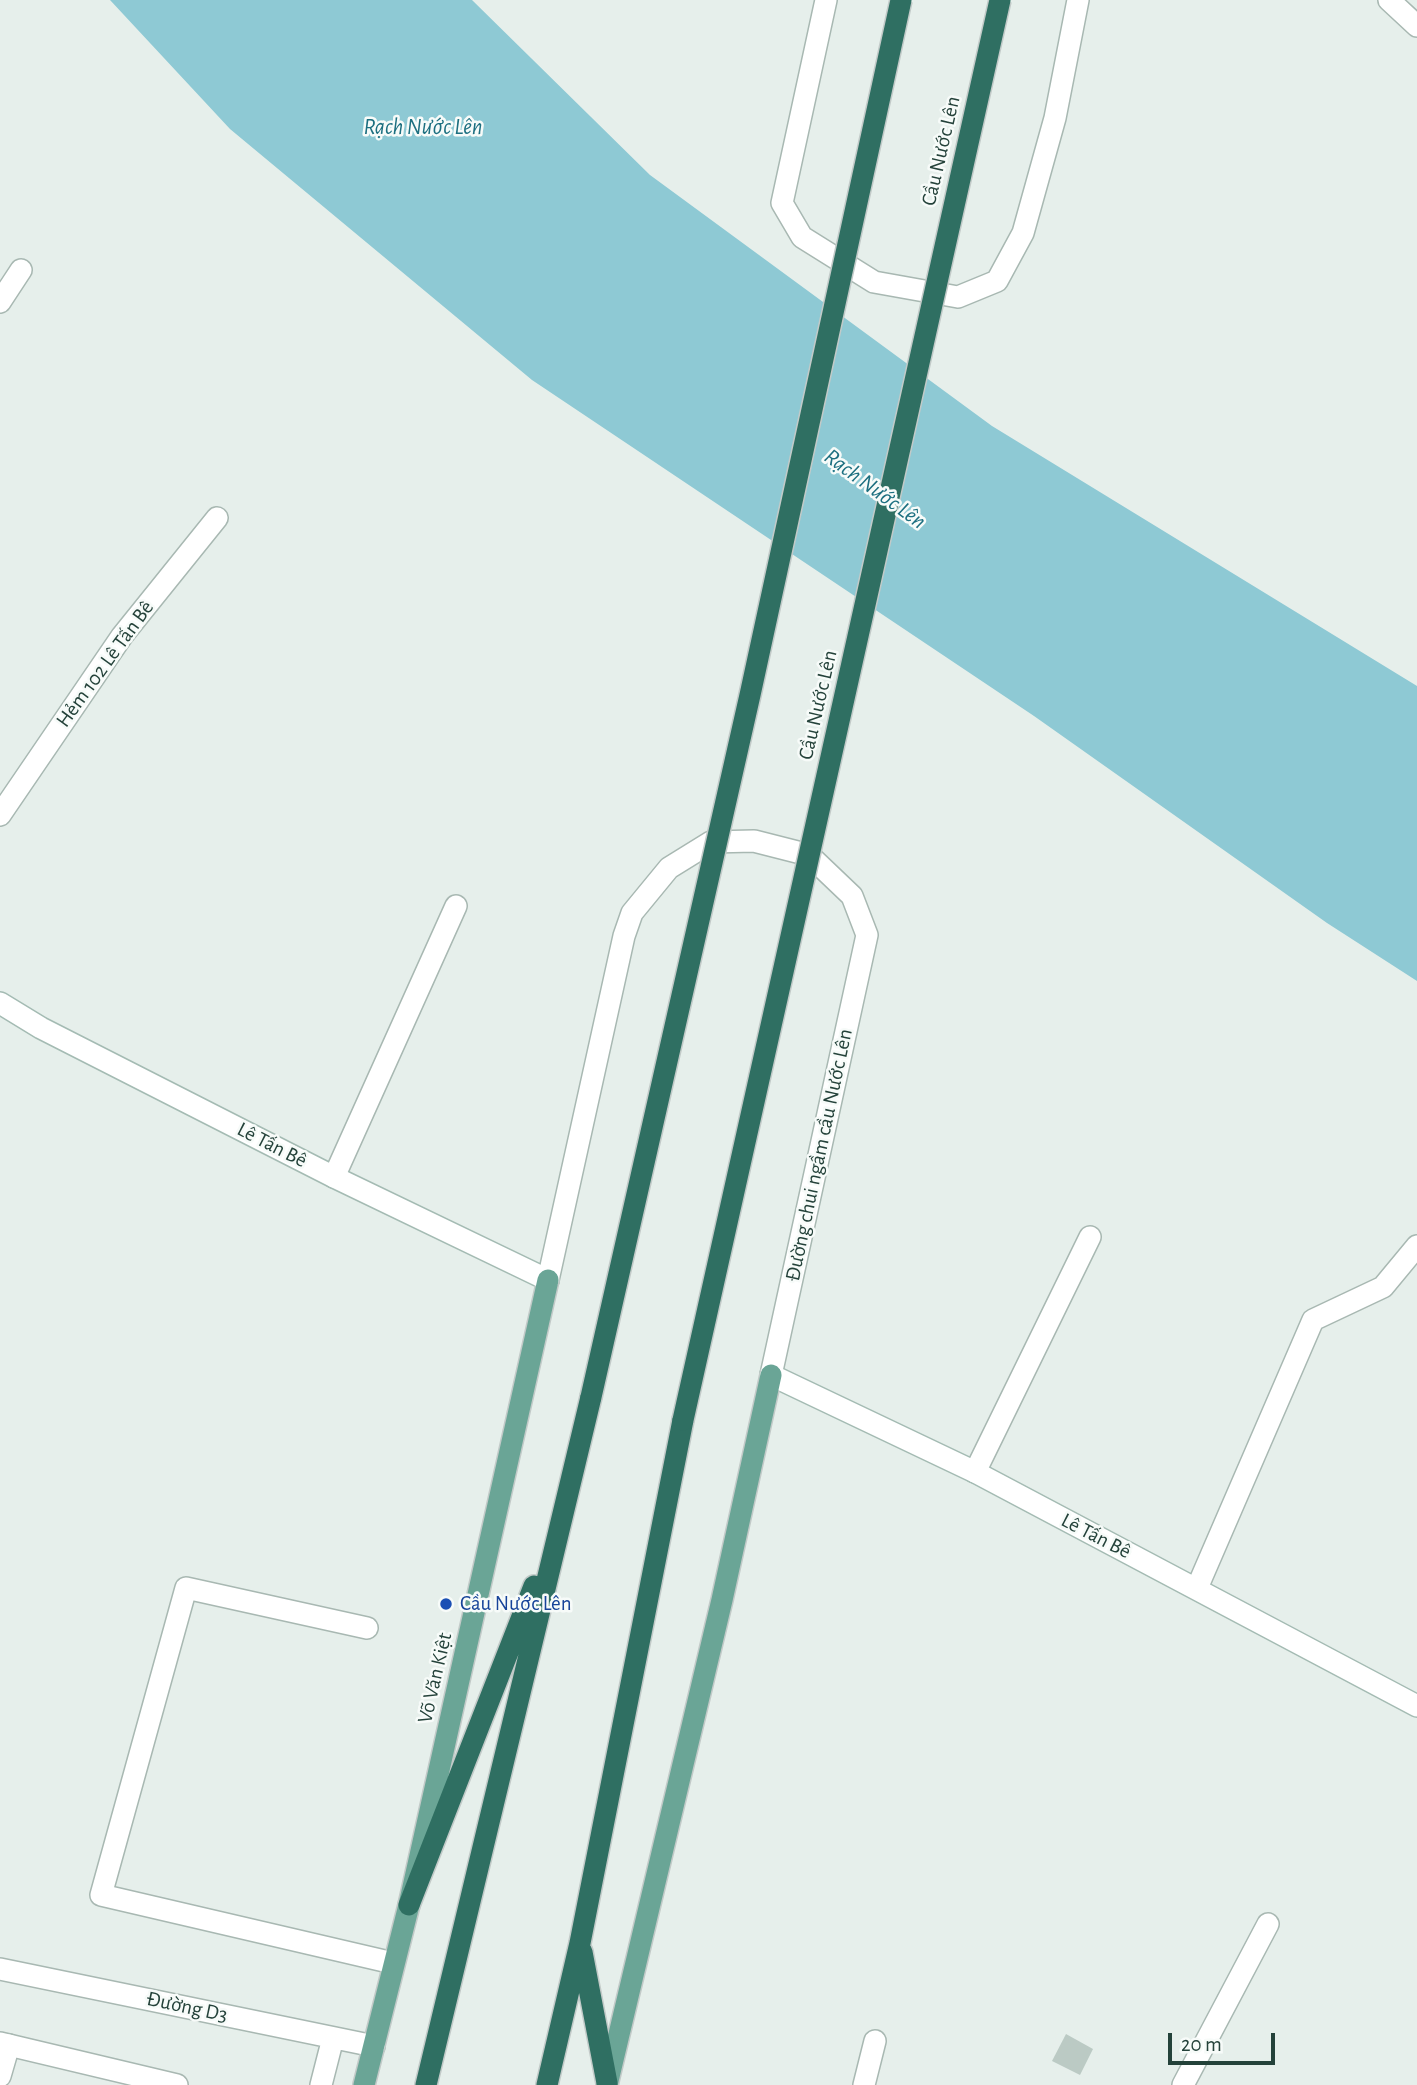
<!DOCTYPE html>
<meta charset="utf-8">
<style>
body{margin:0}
#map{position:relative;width:1417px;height:2085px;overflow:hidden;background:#e6efeb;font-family:"Alegreya Sans",sans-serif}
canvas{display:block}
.scale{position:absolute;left:1168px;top:2033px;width:107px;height:32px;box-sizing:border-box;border:4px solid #24423a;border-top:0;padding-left:9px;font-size:21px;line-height:24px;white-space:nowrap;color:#24423a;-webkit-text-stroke:5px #f7fbf9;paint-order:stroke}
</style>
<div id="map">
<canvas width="1417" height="2085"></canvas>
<div class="scale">20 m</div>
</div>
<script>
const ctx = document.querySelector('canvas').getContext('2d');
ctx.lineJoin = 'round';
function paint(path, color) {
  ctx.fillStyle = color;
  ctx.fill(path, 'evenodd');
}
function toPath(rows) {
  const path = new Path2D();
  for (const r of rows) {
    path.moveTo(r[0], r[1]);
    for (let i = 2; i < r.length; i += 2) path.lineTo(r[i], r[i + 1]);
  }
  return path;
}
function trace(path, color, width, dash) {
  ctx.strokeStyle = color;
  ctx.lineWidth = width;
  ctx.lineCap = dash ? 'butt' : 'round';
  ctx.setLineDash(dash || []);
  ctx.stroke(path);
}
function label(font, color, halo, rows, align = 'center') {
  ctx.font = font + ' "Alegreya Sans",sans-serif';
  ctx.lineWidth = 5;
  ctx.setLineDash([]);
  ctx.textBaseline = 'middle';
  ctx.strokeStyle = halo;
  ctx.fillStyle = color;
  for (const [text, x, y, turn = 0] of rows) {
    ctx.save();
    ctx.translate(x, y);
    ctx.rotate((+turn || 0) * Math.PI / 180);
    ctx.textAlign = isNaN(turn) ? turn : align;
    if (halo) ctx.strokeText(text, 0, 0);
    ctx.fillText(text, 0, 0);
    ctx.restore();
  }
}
paint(toPath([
 [110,0,472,0,650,175,992,426,1417,686,1417,981,1327,923,1034,716,532,380,230,129]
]), '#8ec9d4');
paint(toPath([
 [1066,2034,1093,2049,1080,2075,1052,2061]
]), '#bbcac4');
const lane = toPath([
 [334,1177,456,906],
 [975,1472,1090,1237],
 [1197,1588,1313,1320,1383,1287,1417,1246],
 [367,1628,186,1588,101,1895,393,1963],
 [0,2076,9,2045],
 [864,2085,875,2041]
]);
const street = toPath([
 [826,0,782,203,802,237,874,282,958,297,997,281,1023,233,1055,118,1078,0],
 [1389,0,1417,26],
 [0,302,21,270],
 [0,815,122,636,217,518],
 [548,1280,624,936,632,913,669,868,711,842,754,841,809,855,852,896,867,935,771,1375],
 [0,1969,374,2046],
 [0,2043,177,2085],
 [321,2085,333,2038],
 [1183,2085,1268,1924]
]);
const secondary = toPath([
 [0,1003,41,1028,334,1177,548,1280],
 [771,1375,975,1472,1417,1706]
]);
const primary = toPath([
 [364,2085,409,1905,548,1280],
 [607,2085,722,1600,771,1375]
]);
const highway = toPath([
 [409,1905,534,1586],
 [582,1952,607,2083],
 [426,2085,591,1397],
 [547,2085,580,1943,683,1420]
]);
trace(lane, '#a8b8b2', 24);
trace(street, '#a8b8b2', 24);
trace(secondary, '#a4bbb3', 24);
trace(primary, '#c2cac8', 24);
trace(highway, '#c2cac8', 24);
trace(lane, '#fff', 21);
trace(street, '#fff', 21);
trace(secondary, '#fff', 21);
trace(primary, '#6aa596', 21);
trace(highway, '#2f6f62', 21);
const highwayBridge = toPath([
 [591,1397,750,695,901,0],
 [683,1420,1000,0]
]);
trace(highwayBridge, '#c2cac8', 24, []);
trace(highwayBridge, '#2f6f62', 21);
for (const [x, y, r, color] of [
 [446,1604,7,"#1a4fb4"]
]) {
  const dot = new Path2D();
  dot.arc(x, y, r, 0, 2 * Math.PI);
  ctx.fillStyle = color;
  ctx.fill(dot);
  trace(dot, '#f7fbf9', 2.5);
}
label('21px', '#24423a', '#f7fbf9', [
 ["Cầu Nước Lên",941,151,-77],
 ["Hẻm 102 Lê Tấn Bê",105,664,-54],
 ["Cầu Nước Lên",818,705,-77],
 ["Lê Tấn Bê",272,1145,27],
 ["Đường chui ngầm cầu Nước Lên",819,1155,-78],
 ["Lê Tấn Bê",1096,1536,27],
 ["Võ Văn Kiệt",435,1678,-77],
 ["Đường D3",187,2007,12]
]);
label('21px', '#164399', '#f7fbf9', [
 ["Cầu Nước Lên",460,1604]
], 'left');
label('italic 23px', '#1c6f80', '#f7fbf9', [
 ["Rạch Nước Lên",423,127],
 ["Rạch Nước Lên",875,489,36]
]);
</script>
